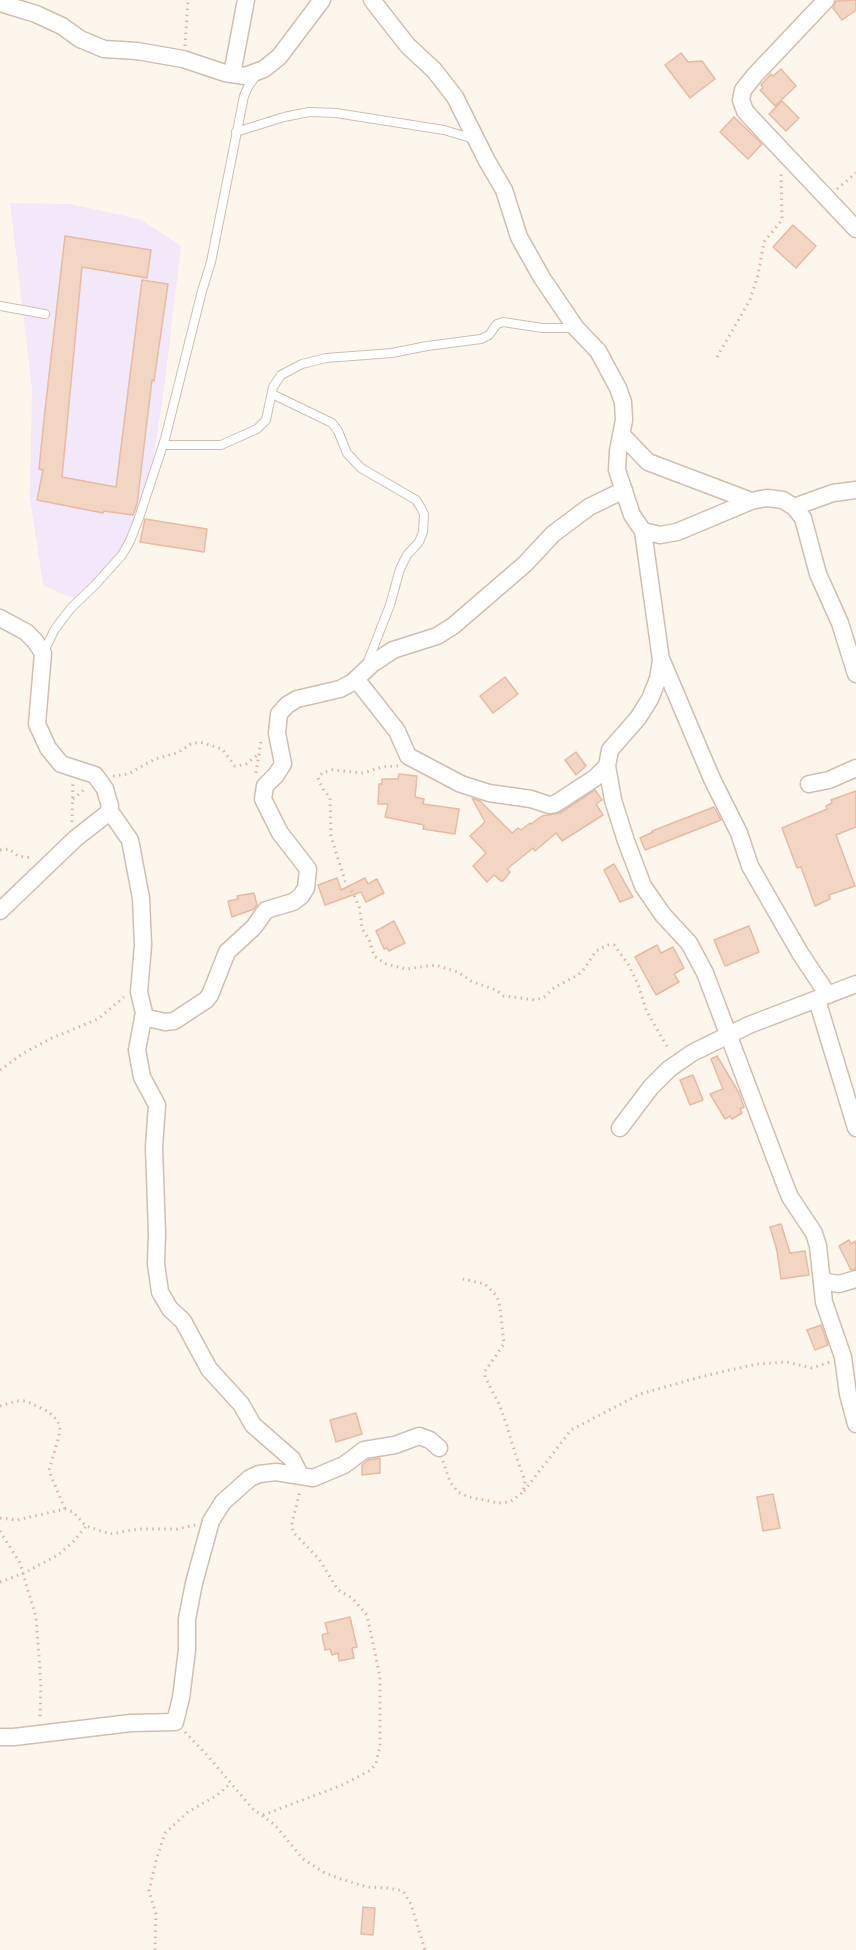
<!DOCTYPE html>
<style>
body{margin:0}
canvas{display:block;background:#fdf6ec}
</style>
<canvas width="856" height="1950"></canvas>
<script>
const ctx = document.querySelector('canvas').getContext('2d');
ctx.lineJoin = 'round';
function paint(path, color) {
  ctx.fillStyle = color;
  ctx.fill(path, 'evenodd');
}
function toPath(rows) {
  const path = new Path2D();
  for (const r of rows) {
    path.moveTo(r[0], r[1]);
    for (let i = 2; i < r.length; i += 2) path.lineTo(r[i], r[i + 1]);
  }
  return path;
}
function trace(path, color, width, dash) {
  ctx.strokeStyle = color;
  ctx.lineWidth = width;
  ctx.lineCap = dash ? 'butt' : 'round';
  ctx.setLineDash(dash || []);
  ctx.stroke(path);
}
paint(toPath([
 [10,203,69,204,140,219,181,246,163,397,143,520,110,563,74,599,43,585,30,498,32,388]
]), '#f3e8fa');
const building = toPath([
 [856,0,856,10,842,20,833,8,836,1,856,0],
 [681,53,688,62,702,61,715,79,690,98,665,65,681,53],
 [781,69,796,86,775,106,760,90,763,88,761,85,771,74,773,76,781,69],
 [782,101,799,118,786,131,769,114,782,101],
 [734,117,762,144,748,159,720,132,734,117],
 [793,225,816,246,796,268,773,247,793,225],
 [65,236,151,250,147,278,82,267,62,477,116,487,142,280,168,284,154,381,152,380,137,504,133,515,104,511,103,513,37,500,43,470,39,469,44,419,65,236],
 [145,519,207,529,204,552,140,542,145,519],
 [505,677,518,694,493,713,480,696,505,677],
 [576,752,586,766,576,775,565,760,576,752],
 [399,774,417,776,415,797,424,799,423,804,459,809,455,834,423,829,424,825,385,817,388,804,378,804,379,784,382,784,382,779,398,779,399,774],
 [595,790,602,800,596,804,603,815,562,841,556,833,535,851,533,848,507,869,510,872,503,881,501,881,494,875,487,882,473,866,486,853,470,836,485,822,472,798,480,801,512,833,518,828,521,830,530,823,531,824,542,816,560,813,595,790],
 [856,791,856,827,836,835,855,886,829,895,830,899,815,906,801,867,797,868,782,828,827,809,826,806,832,803,831,800,856,791],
 [714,807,721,820,645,850,640,838,653,832,652,831,714,807],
 [614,864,633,897,620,902,604,870,614,864],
 [337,878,341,890,365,878,368,884,377,879,384,893,366,902,361,892,325,905,318,885,337,878],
 [254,893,257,905,254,909,232,917,228,901,238,899,237,896,254,893],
 [394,921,405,943,389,951,387,948,384,949,376,931,394,921],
 [749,926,759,952,725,966,714,940,749,926],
 [657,945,661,953,673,947,684,968,674,974,679,982,656,995,635,957,657,945],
 [717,1056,739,1093,744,1107,740,1109,742,1113,732,1119,730,1116,725,1119,710,1094,723,1089,711,1059,717,1056],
 [693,1075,703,1100,690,1105,680,1080,693,1075],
 [781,1224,790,1253,805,1251,809,1275,781,1279,777,1251,770,1227,781,1224],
 [849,1240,851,1244,856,1241,856,1269,851,1270,839,1246,849,1240],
 [821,1325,828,1345,815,1350,807,1330,821,1325],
 [356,1413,362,1434,336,1442,330,1420,356,1413],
 [380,1458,380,1473,362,1475,362,1465,368,1460,380,1458],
 [773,1494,780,1528,763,1531,757,1497,773,1494],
 [350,1617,357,1647,352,1648,354,1658,339,1661,338,1653,332,1655,330,1649,325,1650,322,1635,328,1633,325,1623,350,1617],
 [363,1907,375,1908,373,1935,361,1934,363,1907]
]);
paint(building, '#f3d5c3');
trace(building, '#e6bba3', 1.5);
const lane = toPath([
 [236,132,284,117,309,112,336,113,444,130,474,139],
 [0,306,45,314],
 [272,394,332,423,338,431,347,453,361,468,416,500,421,508,424,514,423,532,419,542,407,555,400,569,390,605,367,664],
 [163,445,221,445,257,429,266,420,273,387,281,375,302,364,326,358,392,353,427,346,481,339,489,335,497,324,503,322,542,328,576,328],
 [43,653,55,629,71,608,95,585,122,555,130,541,139,518,165,439,202,291,211,262,244,96,248,87,257,74]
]);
const street = toPath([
 [372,0,408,46,434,70,455,97,487,161,504,190,519,237,542,278,576,328,598,351,618,388,623,402,624,420,618,451,617,470,632,515,643,531,660,535,677,532,751,501,767,498,783,500,794,507,803,518,818,574,840,623,856,674],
 [826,0,755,75,743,90,741,100,745,111,755,122,856,229],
 [0,3,36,14,62,26,80,39,104,49,137,51,183,59,225,73,245,76,264,69,279,57,322,0],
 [232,74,246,0],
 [622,435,648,462,751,501],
 [794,507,833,493,856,490],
 [643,531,661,660,658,679,650,699,638,718,610,750,607,766,613,800,626,841,643,886,663,915,689,943,705,973,784,1182,790,1197,814,1233,818,1246,824,1302,843,1357,848,1394,856,1424],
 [0,618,26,632,35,641,43,653,37,724,48,748,61,764,95,775,105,789,110,806,108,813,103,817,76,838,0,911],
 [662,661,712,779,739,833,750,866,800,953,828,995],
 [356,679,397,731,408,756,461,784,489,793,531,799,549,805,555,804,595,778,607,766],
 [809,784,829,780,856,768],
 [109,810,130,840,141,898,143,945,139,992,144,1013,137,1050,142,1077,157,1105,154,1147,157,1233,156,1264,160,1292,170,1309,183,1321,209,1369,241,1404,253,1425,292,1459,300,1475],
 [817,1000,856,1128],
 [143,1017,165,1022,174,1021,206,1000,210,995,227,952,254,927,266,910,293,902,301,896,306,888,308,869,280,833,263,799,265,786,276,775,283,764,277,733,279,714,287,705,297,699,340,689,353,682,372,664,393,650,437,636,453,626,525,564,553,534,589,507,624,490],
 [620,1128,651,1087,669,1069,692,1053,749,1025,856,984],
 [822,1281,839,1284,856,1279],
 [0,1737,14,1737,131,1723,175,1722,181,1698,187,1650,187,1619,194,1583,211,1521,223,1502,250,1478,259,1474,276,1472,313,1478,344,1465,364,1450,395,1445,419,1436,430,1440,439,1448]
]);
trace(lane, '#d1beb0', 10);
trace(street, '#d1beb0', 19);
trace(toPath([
 [185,46,188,0],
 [837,189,856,173],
 [717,357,750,300,758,275,764,242,782,220,781,173],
 [398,766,382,767,363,773,332,770,322,773,318,778,323,789,330,798,331,836,345,881,353,893,360,909,362,929,369,939,374,956,386,964,406,969,436,965,445,968,458,972,471,981,496,990,504,996,536,1000,544,997,555,987,578,975,584,969,596,951,608,945,614,945,628,964,638,984,646,1010,669,1050],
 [256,773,261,741],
 [113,776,128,774,155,759,177,753,191,744,200,742,222,749,235,766,246,764,260,753],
 [73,799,85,789],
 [72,822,73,784],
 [0,850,9,849,18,856,32,858],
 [0,1070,22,1054,52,1038,98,1019,124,997],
 [0,1406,17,1401,26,1401,49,1412,57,1420,60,1427,59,1436,49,1471,65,1509],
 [443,1461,450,1482,458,1492,469,1497,499,1503,510,1502,523,1492,525,1481,514,1450,507,1426,500,1406,485,1377,485,1371,504,1344,500,1307,497,1296,485,1284,463,1279],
 [524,1491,571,1430,640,1394,704,1376,757,1364,787,1362,812,1368,830,1362],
 [0,1518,17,1520,65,1509,73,1512,86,1526,110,1534,139,1529,177,1529,195,1525],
 [0,1531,20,1563,36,1617,41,1684,40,1720],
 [0,1582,24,1573,58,1555,74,1541,86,1526],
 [185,1732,206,1754,253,1809,275,1825,303,1859,325,1873,341,1879,367,1887,388,1888,403,1891,411,1904,425,1950],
 [263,1815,342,1785,371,1770,376,1763,380,1746,380,1677,367,1615,352,1598,338,1590,319,1559,293,1532,292,1523,300,1491],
 [155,1950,156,1914,149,1891,157,1857,165,1833,188,1812,216,1796,231,1783]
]), '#d9b8a5', 3, [1.5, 4.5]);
trace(lane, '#fff', 8);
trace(street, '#fff', 16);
</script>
